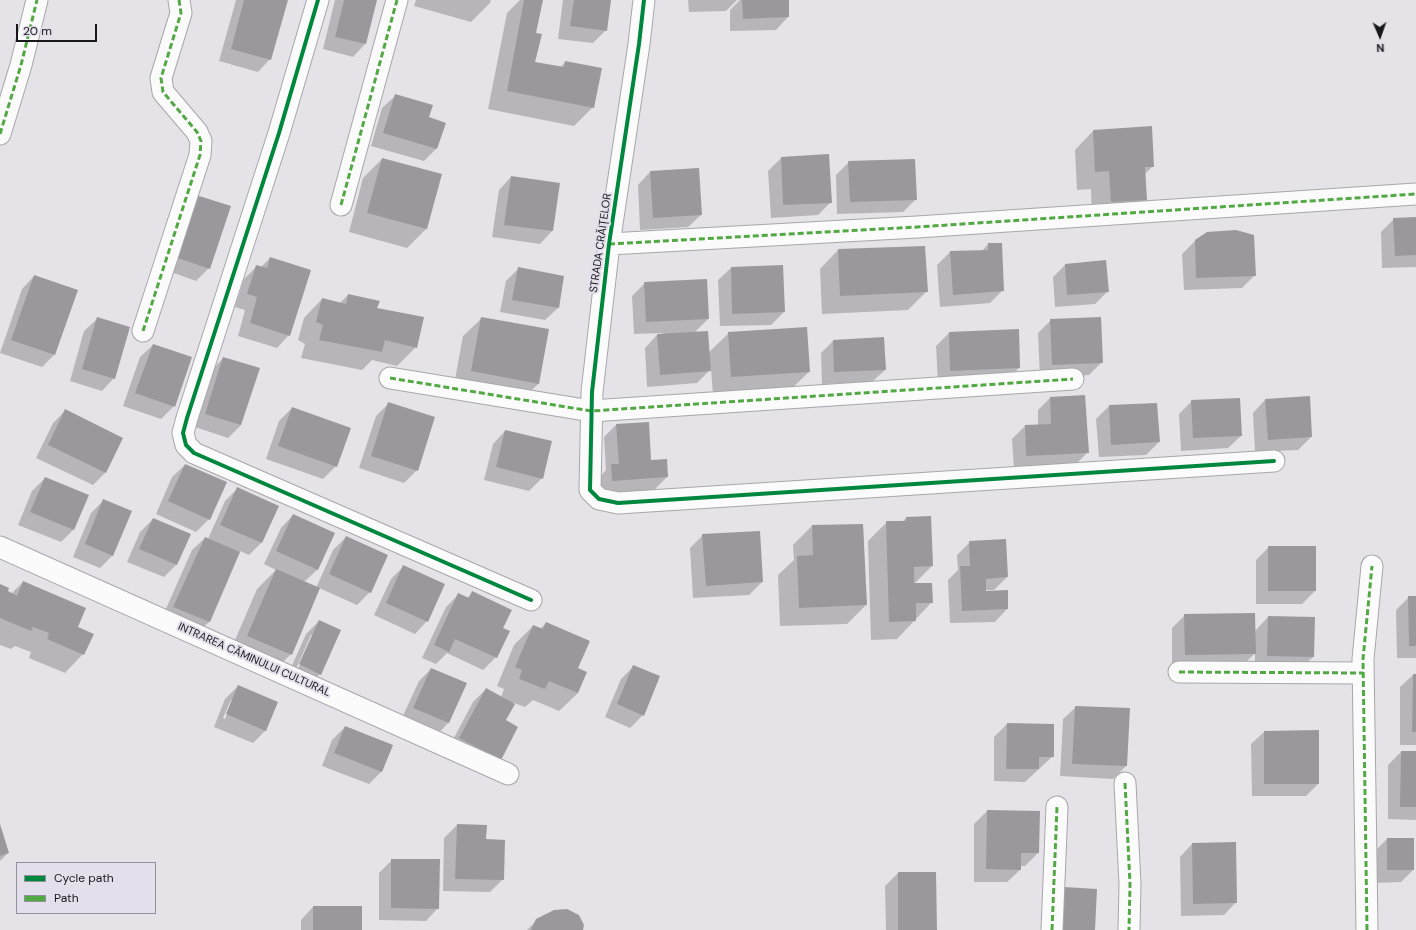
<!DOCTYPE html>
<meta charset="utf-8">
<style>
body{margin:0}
#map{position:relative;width:1416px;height:930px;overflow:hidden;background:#e5e3e8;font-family:"DM Sans",sans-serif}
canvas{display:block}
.legend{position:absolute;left:16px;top:862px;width:140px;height:52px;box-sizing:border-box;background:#e4e0eb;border:1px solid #929098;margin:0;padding:5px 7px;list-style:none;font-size:12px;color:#18171b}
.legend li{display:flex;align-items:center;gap:8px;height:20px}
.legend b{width:20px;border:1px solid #929098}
.north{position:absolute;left:1360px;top:16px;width:40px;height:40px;-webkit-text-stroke:3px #e4e0eb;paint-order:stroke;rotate:178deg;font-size:11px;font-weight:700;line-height:16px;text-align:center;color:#18171b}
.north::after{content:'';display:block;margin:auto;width:14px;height:18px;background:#18171b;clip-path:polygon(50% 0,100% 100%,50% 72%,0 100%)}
.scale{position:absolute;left:16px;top:24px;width:81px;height:18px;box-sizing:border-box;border:2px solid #18171b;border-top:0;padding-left:5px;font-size:12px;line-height:14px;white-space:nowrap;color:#18171b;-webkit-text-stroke:3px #e4e0eb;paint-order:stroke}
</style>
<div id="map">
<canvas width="1416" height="930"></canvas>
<ul class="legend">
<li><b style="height:5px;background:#00873e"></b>Cycle path</li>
<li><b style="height:5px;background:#52a943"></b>Path</li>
</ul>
<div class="north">N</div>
<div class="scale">20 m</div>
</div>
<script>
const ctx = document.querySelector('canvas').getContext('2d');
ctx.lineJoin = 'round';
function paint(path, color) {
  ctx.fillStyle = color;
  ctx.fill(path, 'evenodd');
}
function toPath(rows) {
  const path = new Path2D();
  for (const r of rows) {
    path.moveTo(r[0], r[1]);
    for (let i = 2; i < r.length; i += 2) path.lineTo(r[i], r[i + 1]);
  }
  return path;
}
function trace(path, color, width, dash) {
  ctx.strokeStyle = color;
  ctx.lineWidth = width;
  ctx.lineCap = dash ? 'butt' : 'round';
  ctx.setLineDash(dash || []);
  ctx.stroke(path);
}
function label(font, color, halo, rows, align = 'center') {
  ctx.font = font + ' "DM Sans",sans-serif';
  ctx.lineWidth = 4;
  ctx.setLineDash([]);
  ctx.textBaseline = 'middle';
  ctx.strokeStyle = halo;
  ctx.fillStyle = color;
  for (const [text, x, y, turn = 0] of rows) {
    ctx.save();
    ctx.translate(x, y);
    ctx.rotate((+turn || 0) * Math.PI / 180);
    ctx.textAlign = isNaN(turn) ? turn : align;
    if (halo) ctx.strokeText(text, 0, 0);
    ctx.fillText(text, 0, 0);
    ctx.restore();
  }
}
paint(toPath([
 [236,0,287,0,270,59,258,72,219,61],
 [335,0,376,0,365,44,353,57,323,49],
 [416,0,491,0,490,3,471,22,414,6],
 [520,0,542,0,535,33,534,62,560,68,565,62,593,107,574,126,488,109,507,13],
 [563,0,610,0,606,30,593,43,558,39],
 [688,0,737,0,726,11,689,12],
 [740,0,788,0,788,17,776,30,730,31,730,10],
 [395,96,428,118,436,149,424,161,371,146,382,108],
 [1093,131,1153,166,1144,175,1146,200,1127,219,1092,221,1091,189,1077,190,1075,150],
 [828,155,831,202,818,215,771,218,768,171,781,158],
 [382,159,441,175,426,229,407,248,349,232,363,178],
 [849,162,916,199,903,212,837,214,836,175],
 [650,172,701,215,688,227,640,230,638,185],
 [511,177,559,184,552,231,540,244,492,237,499,190],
 [183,208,209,268,196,281,163,269],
 [1416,218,1416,267,1382,268,1381,232,1394,219],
 [1195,241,1255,275,1242,288,1184,290,1182,254],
 [988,244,1003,290,990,303,940,307,937,265,950,252,982,251],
 [838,250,926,292,908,310,822,314,820,269],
 [270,258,289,335,277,348,238,336,245,310,235,307,244,279,257,266,261,267],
 [1065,265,1108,291,1095,304,1055,307,1053,277],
 [731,268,784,312,771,325,720,326,718,280],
 [518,269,558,308,545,320,500,312,506,281],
 [34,276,54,355,42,367,0,353,22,289],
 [645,283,708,319,694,333,708,353,729,333,809,372,790,390,713,395,711,369,697,383,647,387,645,348,657,335,663,335,663,333,634,334,632,296],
 [348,295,376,309,416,347,397,366,372,360,362,370,301,358,305,344,298,340,304,318,322,299,340,303],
 [482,318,539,383,520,402,453,390,463,336],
 [97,319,114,378,102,391,70,381,84,331],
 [1051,320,1102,362,1089,375,1040,378,1038,333],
 [949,333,1019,368,1007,380,938,384,936,346],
 [833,341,885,370,872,382,822,384,821,353],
 [153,345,174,406,161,419,123,406,140,357],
 [223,358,258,369,241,425,228,438,192,426,211,371],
 [1050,398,1088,452,1075,465,1014,469,1012,439,1025,426,1038,426,1038,410],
 [1265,400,1311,437,1298,450,1255,452,1253,413],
 [1192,401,1241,436,1228,448,1181,451,1179,414],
 [389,403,417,470,404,483,359,468,376,416],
 [1109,406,1159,442,1146,455,1099,457,1096,419],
 [292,408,336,466,323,479,266,459,279,421],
 [65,411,105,473,93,485,36,458,53,423],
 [616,425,650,461,666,460,667,477,654,490,600,493,599,478,606,470,604,437],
 [505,431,542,478,529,491,484,480,493,444],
 [185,465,209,519,196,532,156,514,172,477],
 [45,478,74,529,61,542,18,525,32,491],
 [238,488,261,543,249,555,240,551,209,622,196,634,161,620,192,550,205,538,208,539,225,501],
 [104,500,113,555,100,568,73,557,91,513],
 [293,515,333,533,317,570,304,582,316,588,333,550,346,537,370,592,357,605,319,588,291,654,272,673,229,654,257,589,276,570,264,564,281,528],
 [906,518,932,566,914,584,932,602,897,639,871,640,868,541,887,522,902,522],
 [153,519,176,565,164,577,127,562,140,532],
 [863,525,866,605,847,624,780,626,778,575,794,560,793,545,812,526],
 [703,535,762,582,749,595,693,598,690,548],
 [970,542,1007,577,994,590,985,590,985,592,1007,609,995,622,950,623,948,580,958,570,957,555],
 [1269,547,1315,547,1315,591,1302,604,1256,604,1256,560],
 [404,566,427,621,415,634,374,615,391,579],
 [23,582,77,628,83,654,65,673,29,658,31,652,15,646,11,649,0,645,0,585,11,594],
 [473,592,502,629,496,657,483,670,447,653,436,664,422,658,446,607,459,594,467,598],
 [1409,597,1416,597,1416,658,1397,658,1396,610],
 [1185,615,1255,631,1268,617,1313,657,1300,669,1255,668,1255,653,1242,666,1172,667,1172,628],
 [319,621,320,674,307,687,287,677,306,634],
 [311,635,313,635,298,669,296,669],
 [546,623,577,669,578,693,559,711,533,700,525,707,514,703,505,721,500,760,447,751,473,702,486,689,501,697,504,689,497,686,514,645,533,626,540,629],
 [634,666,643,715,630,728,605,717,621,679],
 [431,669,466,684,448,723,436,736,401,720,419,681],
 [1413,675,1416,675,1416,745,1400,745,1400,687],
 [238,686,266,730,253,743,214,727,225,699],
 [231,700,233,700,225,719,223,718],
 [1076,707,1126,766,1113,779,1060,776,1063,719],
 [1007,724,1053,756,1025,782,994,781,994,737],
 [345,727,392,745,381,772,369,784,322,766,332,740],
 [1264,732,1318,784,1306,796,1252,796,1251,744],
 [1401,752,1416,752,1416,820,1388,819,1388,765],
 [987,811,1039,812,1038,853,1025,866,1020,866,1020,870,1007,882,974,882,974,824],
 [457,825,486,826,485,840,503,879,490,892,443,891,444,838],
 [0,826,8,853,0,861],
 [1387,839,1413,870,1401,882,1375,883,1375,851],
 [1192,844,1236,902,1224,915,1181,916,1180,857],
 [392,860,438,908,426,921,379,920,379,873],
 [898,873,936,930,886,930,885,886],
 [313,907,361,930,301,930,301,920],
 [537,920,582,930,527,930]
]), '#0003');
paint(toPath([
 [244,0,288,0,271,60,231,49],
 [344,0,377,0,366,44,335,37],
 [524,0,543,0,536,33,542,34,535,62,564,67,565,61,602,68,594,108,507,91],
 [574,0,611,0,607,31,570,26],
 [742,0,789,0,789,17,743,19],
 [395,94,433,105,429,117,446,123,437,149,383,133],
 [1152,126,1154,167,1145,167,1147,200,1111,202,1109,171,1095,172,1093,130],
 [829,154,832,203,783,205,781,157],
 [382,158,442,174,427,229,367,213],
 [915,159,917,200,850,202,848,161],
 [699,168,702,215,653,218,650,171],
 [511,176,560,183,553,231,504,225],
 [196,195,231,206,210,269,175,257],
 [1416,217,1416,255,1395,256,1393,218],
 [1236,230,1254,235,1256,276,1196,278,1195,240,1207,232],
 [988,243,1002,243,1004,291,953,295,950,251,988,250],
 [925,246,928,292,840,296,838,249],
 [270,257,311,270,290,336,250,323,257,297,247,294,256,265,267,268],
 [1106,260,1109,292,1067,295,1065,264],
 [783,265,785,312,732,314,731,267],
 [518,267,564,276,559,308,512,300],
 [34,275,78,290,55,355,11,340],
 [707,279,709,319,646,322,644,282],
 [348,294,380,301,377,308,424,317,417,348,385,340,382,352,319,340,323,325,316,322,322,298,346,304],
 [97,317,130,327,115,379,82,369],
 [481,317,549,329,539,384,471,371],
 [1101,317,1103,363,1052,365,1050,319],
 [807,327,810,372,731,377,728,332],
 [1019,329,1020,368,950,371,949,332],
 [708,331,711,371,660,375,657,334],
 [884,337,886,370,834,372,833,340],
 [153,344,192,357,175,407,135,393],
 [223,357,260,368,241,425,205,414],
 [1085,395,1089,453,1026,456,1025,425,1051,424,1050,397],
 [1310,396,1312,437,1268,440,1265,399],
 [1240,398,1242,436,1193,438,1191,400],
 [388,402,435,417,418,471,371,456],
 [1157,403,1160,442,1111,445,1109,405],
 [292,407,351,428,337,467,278,446],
 [65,409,123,438,106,473,48,445],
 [649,422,651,460,667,459,668,477,612,481,611,464,619,464,616,424],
 [505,430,552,441,543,479,496,467],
 [185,464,227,482,210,520,168,501],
 [45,477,89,495,74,530,30,512],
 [237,487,279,506,262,543,220,525],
 [103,499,132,511,113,556,85,544],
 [293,514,335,533,318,570,276,551],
 [931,516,933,566,914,567,914,583,932,583,933,603,916,603,916,621,889,622,886,521,906,521,906,517],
 [153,518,191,534,177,565,139,549],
 [863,524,867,605,799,608,797,556,813,555,812,525],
 [760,531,763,582,706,586,702,534],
 [346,536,388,555,371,593,329,574],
 [205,537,240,552,210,622,173,607],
 [1006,539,1008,577,986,579,986,591,1008,590,1008,609,962,611,960,566,970,566,969,541],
 [1268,546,1316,546,1316,591,1268,591],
 [403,565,445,584,428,622,386,603],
 [276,569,320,588,292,655,247,636],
 [23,581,86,608,78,627,94,634,84,655,47,639,49,633,33,627,31,631,0,618,0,584,9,588,8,591,17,596],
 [472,591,512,610,503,628,510,631,497,658,455,639,449,652,434,645,458,593,469,598],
 [1408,596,1416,596,1416,646,1409,646],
 [1255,613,1256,654,1185,655,1184,614],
 [1268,616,1315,617,1314,657,1267,656],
 [319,620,341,630,321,675,299,664],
 [546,622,590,641,578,668,587,672,578,693,549,681,545,689,519,679,522,670,515,667,533,625,543,629],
 [633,665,660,676,644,716,617,704],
 [431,668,467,683,449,723,413,708],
 [1413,674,1416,674,1416,732,1412,732],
 [238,685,278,702,266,731,226,714],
 [486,688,515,704,506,720,518,727,501,760,459,738],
 [1075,706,1130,708,1127,766,1072,764],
 [1007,723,1054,724,1054,757,1039,757,1039,769,1006,769],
 [345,726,393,745,382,772,334,753],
 [1319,730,1319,784,1264,784,1264,731],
 [1401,751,1416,751,1416,807,1400,807],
 [987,810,1040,811,1039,853,1021,853,1021,870,986,869],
 [0,824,9,853,0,856],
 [457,824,487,825,486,839,505,840,504,880,455,879],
 [1387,838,1414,838,1414,870,1387,870],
 [1236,842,1237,903,1193,904,1192,843],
 [391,859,440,859,439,909,391,908],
 [898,872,936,872,937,930,898,930],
 [1064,887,1097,889,1095,930,1062,930],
 [313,906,362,906,362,930,313,930],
 [567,909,579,915,584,925,583,930,531,930,536,919,554,910]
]), '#9a989c');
const minor = toPath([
 [318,0,279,133,187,418,183,433,186,445,194,453,531,600],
 [644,0,639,44,609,244,592,392,590,490,599,499,618,503,1274,461],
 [0,134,21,65,37,0],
 [341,205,397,0],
 [609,244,917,227,1416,194],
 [143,331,200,155,201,141,197,132,163,92,161,78,181,13,179,0],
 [390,378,591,411,1073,379],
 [0,547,508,774],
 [1179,672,1363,673],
 [1125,783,1130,884,1129,930],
 [1052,930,1057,807],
 [1367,930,1363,659,1372,566]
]);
trace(minor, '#a7a6aa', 23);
trace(minor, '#fbfbfc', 21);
trace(toPath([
 [0,134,21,65,37,0],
 [341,205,397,0],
 [609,244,917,227,1416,194],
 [143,331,200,155,201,141,197,132,163,92,161,78,181,13,179,0],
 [390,378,591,411,1073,379],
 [1179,672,1363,673],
 [1125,783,1130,884,1129,930],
 [1052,930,1057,807],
 [1367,930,1363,659,1372,566]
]), '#52a943', 3, [6, 3]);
trace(toPath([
 [318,0,279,133,187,418,183,433,186,445,194,453,531,600],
 [644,0,639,44,609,244,592,392,590,490,599,499,618,503,1274,461]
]), '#00873e', 4);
label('11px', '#18171b', '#e4e0eb', [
 ["STRADA CRĂIȚELOR",601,243,-82],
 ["INTRAREA CĂMINULUI CULTURAL",254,660,24]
]);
</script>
